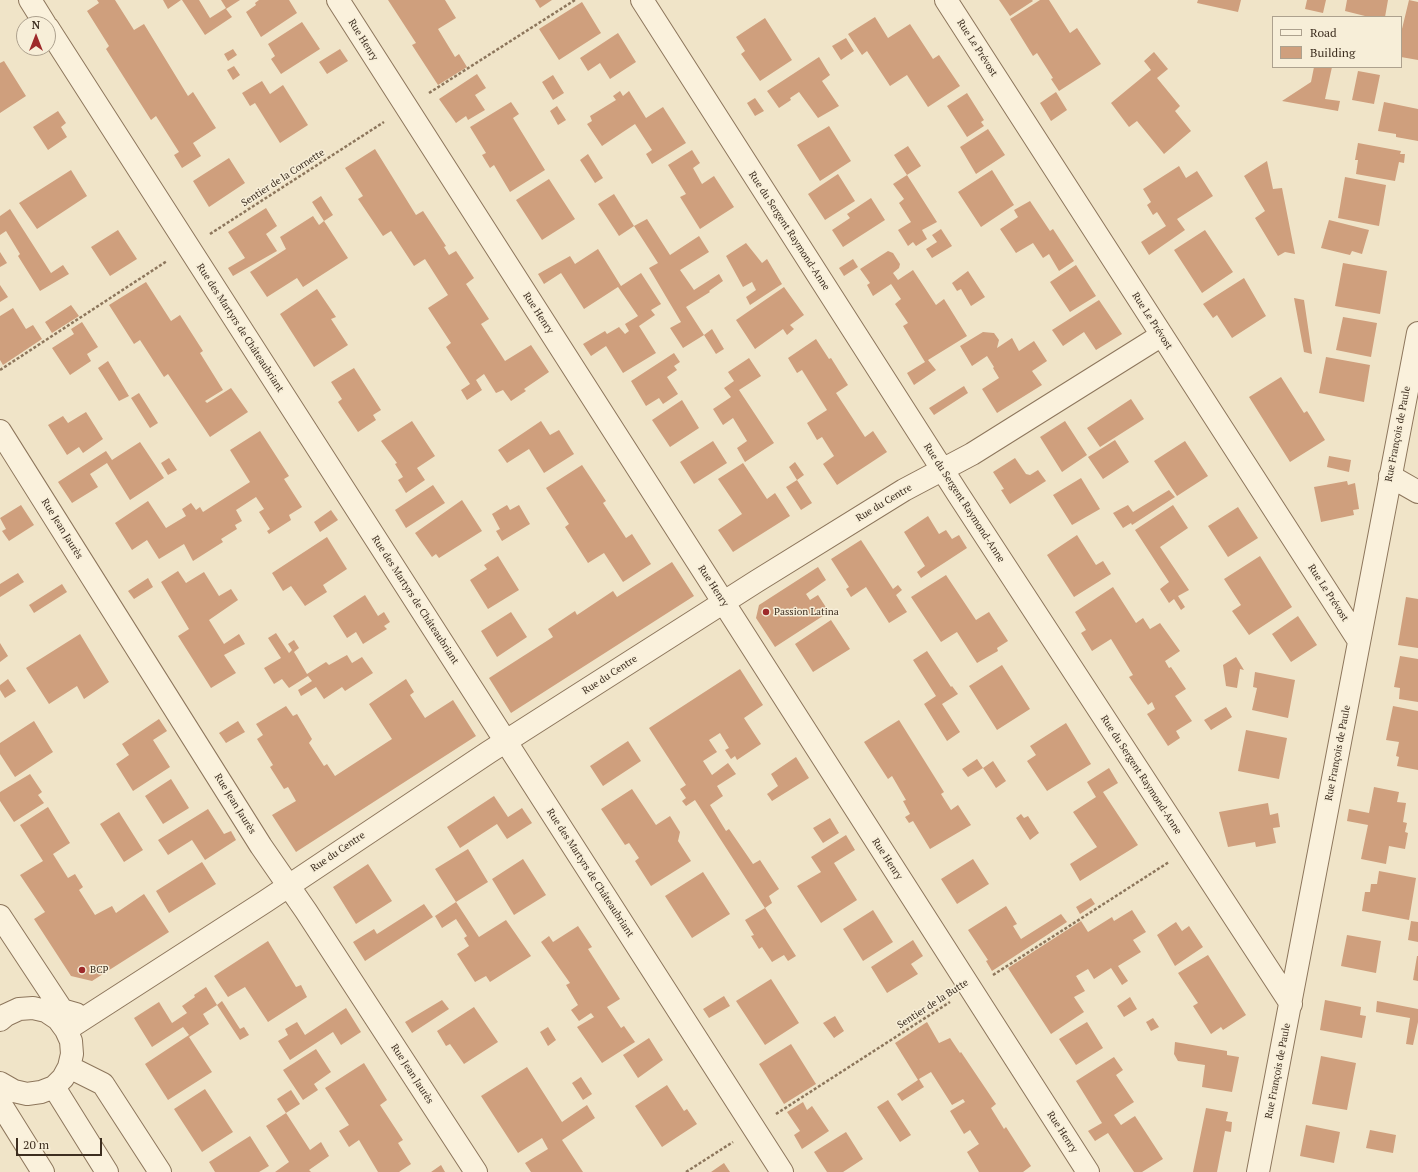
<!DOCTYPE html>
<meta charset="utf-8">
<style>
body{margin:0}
#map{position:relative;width:1418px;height:1172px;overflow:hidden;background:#f0e4c8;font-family:"PT Serif",serif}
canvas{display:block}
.legend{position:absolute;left:1272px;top:16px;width:130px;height:52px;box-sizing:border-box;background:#f7eed8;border:1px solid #ada18e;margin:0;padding:5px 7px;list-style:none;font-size:12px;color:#3d2e20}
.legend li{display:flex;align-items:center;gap:8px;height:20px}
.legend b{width:20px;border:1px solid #ada18e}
.north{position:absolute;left:16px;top:16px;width:40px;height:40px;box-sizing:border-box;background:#f7eed8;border:1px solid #ada18e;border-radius:50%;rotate:0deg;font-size:11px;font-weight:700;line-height:16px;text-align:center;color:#3d2e20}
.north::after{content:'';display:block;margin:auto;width:14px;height:18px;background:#9e2a2b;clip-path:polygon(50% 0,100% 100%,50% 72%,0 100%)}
.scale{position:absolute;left:16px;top:1138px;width:86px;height:18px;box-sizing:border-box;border:2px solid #3d2e20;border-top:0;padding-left:5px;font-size:12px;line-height:14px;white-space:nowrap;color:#3d2e20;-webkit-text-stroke:3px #f7eed8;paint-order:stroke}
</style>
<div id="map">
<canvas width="1418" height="1172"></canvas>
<ul class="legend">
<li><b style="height:5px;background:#faf1dc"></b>Road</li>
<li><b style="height:11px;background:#cf9f7d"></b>Building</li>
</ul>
<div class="north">N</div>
<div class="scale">20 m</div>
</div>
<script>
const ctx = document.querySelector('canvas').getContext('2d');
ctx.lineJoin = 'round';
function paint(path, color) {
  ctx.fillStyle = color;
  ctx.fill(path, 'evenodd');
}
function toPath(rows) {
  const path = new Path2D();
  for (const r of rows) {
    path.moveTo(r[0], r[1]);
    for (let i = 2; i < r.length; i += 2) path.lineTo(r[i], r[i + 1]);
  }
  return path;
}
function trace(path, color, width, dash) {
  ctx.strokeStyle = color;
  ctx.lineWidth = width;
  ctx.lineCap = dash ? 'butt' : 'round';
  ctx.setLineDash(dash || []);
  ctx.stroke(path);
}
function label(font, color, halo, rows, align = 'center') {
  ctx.font = font + ' "PT Serif",serif';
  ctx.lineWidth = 3;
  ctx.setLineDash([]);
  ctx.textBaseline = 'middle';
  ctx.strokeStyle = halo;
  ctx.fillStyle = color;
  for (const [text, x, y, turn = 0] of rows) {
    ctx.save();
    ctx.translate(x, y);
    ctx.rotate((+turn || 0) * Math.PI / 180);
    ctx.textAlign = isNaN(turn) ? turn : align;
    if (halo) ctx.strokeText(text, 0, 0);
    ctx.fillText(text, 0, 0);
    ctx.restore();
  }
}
paint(toPath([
 [97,0,115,0,134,30,144,24,188,96,193,92,216,128,193,143,201,156,182,168,174,155,179,152,156,116,151,120,106,49,109,46,87,11,99,3],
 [163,0,181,0,168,9],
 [182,0,199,0,210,18,226,8,221,0,240,0,226,9,232,17,205,35],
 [259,0,289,0,297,13,261,37,246,12,256,5,255,3],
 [388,0,445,0,456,18,438,29,455,57,459,54,467,67,438,85,412,45,416,43],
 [535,0,552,0,540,8],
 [999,0,1032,0,1033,1,1010,16],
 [1040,0,1049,0,1070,33,1077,28,1101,64,1059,91,1051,79,1053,78,1037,53,1033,56,1010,19],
 [1198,0,1241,0,1238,12,1197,3],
 [1307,0,1326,0,1323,13,1305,9],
 [1347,0,1388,0,1385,17,1369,17,1345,11],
 [1409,0,1418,2,1418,60,1401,57,1401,33],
 [582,2,601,33,559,60,539,29],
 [875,17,888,38,910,24,933,59,939,55,960,86,928,107,907,75,890,86,867,51,862,55,848,34],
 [765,18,792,60,760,81,741,54,745,51,736,37],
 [302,22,320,49,281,74,271,59,275,56,268,44],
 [618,33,636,62,610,79,600,63,588,71,580,58],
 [846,38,854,51,841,60,832,46],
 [233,49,237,55,228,61,224,54],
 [340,49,348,61,327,74,319,62],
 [1154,52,1168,69,1157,78,1180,106,1175,111,1191,131,1164,154,1137,121,1129,127,1111,103,1151,70,1144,61],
 [819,57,830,75,822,81,839,106,818,118,799,92,790,98,791,100,779,108,767,91],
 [4,61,26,96,0,113,0,63],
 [234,66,240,75,233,80,227,70],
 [1314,67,1332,67,1325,99,1340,101,1338,111,1282,101,1311,82],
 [1358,71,1380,75,1374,104,1352,100],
 [477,74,486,88,475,95,485,110,468,120,466,116,456,123,439,99],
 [553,75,564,93,553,100,542,82],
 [262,81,270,94,283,85,308,125,280,143,255,103,250,106,242,93],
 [620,91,623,96,629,91,646,118,663,107,686,143,652,164,646,154,652,150,635,124,602,146,587,124,592,121,590,116,616,100,613,96],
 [1056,92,1067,110,1051,121,1040,103],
 [967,93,984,120,981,122,984,126,967,137,947,106],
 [755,98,764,111,755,116,747,103],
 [511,102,519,114,513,118,545,170,510,192,494,165,490,168,482,155,486,153,470,127],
 [1384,102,1418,109,1418,141,1396,137,1396,134,1378,131],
 [557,106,566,120,558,125,550,111],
 [58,111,66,123,61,127,67,137,48,150,33,127],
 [829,126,851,161,820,181,797,145],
 [988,129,1005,155,976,174,960,147],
 [1358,143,1401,151,1400,154,1405,154,1404,163,1399,162,1395,181,1356,174,1358,160,1355,160],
 [908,146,921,166,907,175,894,155],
 [375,149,416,215,423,211,446,246,444,247,449,255,456,251,474,278,466,284,489,319,481,324,505,361,531,345,549,372,524,389,526,391,511,401,503,390,496,393,484,374,476,380,482,390,467,400,461,390,470,384,446,347,451,343,428,308,448,295,425,259,414,266,391,231,383,236,358,199,363,196,345,168],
 [692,150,700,163,693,168,702,184,714,176,734,207,700,229,680,197,686,194,668,165],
 [588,154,603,178,595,183,580,160],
 [229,158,245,183,209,207,193,181],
 [1267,161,1273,189,1282,188,1295,254,1285,252,1278,256,1255,218,1265,211,1244,176],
 [1179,166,1186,178,1197,171,1213,196,1177,219,1185,230,1149,255,1141,242,1166,226,1157,212,1153,215,1147,205,1151,202,1143,189],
 [71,170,87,196,37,229,19,203],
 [992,170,1014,205,981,227,958,192],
 [838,174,855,201,825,220,808,194],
 [907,175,937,222,922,230,927,239,916,246,913,242,908,246,898,230,911,222,899,203,904,199,893,184],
 [1345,177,1386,185,1379,226,1338,218],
 [549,179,575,219,542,240,516,200],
 [614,194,634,226,619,236,598,204],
 [321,196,333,215,324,221,312,202],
 [871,198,885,220,843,247,832,230,850,218,847,214],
 [1030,201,1050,231,1053,229,1074,261,1059,271,1049,254,1043,258,1033,243,1016,253,1000,229,1018,217,1014,210],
 [266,208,277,226,266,234,277,251,233,276,228,268,245,258,228,232],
 [10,209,51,273,63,265,69,274,40,291,18,256,20,254,6,231,0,235,0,216],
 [313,216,319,225,324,221,348,258,303,287,297,278,267,297,250,272,286,249,280,237],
 [647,219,670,255,699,236,709,252,680,270,694,290,719,274,723,281,709,291,710,292,686,307,704,335,683,348,670,328,681,322,649,268,658,263,634,226],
 [1329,220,1369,230,1362,254,1352,251,1350,255,1321,248],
 [941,229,952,246,932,258,926,249,937,242,932,235],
 [118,230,137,259,110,276,91,247],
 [1205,230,1233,272,1202,293,1174,250],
 [746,243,762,263,767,259,782,284,750,305,746,297,756,290,752,282,743,287,726,256],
 [598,249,621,286,641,273,661,304,651,310,655,315,639,326,656,353,623,373,606,346,591,356,583,344,605,331,607,334,619,327,625,334,629,331,625,324,638,316,618,287,584,309,561,273,544,284,538,274,570,256,575,264],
 [888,251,893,253,900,264,899,268,893,273,898,280,913,270,936,305,944,299,967,336,928,360,936,370,914,385,907,373,925,362,903,326,908,323,895,304,901,299,891,284,873,296,867,285,870,283,860,269],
 [0,252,7,263,0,267],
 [853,259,858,267,844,276,839,268],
 [1343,263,1387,271,1380,314,1335,306],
 [1076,265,1096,296,1070,312,1050,282],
 [968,271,985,297,971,306,961,289,957,291,952,283],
 [1244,278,1266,316,1232,338,1217,315,1213,318,1203,304],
 [146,282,171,321,180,315,203,351,200,353,223,390,205,401,207,403,231,388,248,412,210,437,168,374,164,377,140,340,134,344,109,305],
 [0,285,8,297,0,302],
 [784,287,804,315,790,325,794,329,787,335,783,329,755,349,736,320],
 [317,289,336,317,331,319,348,345,314,367,280,314],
 [1294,298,1304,300,1312,354,1304,352],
 [1099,300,1122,334,1096,350,1084,332,1063,346,1052,330],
 [71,305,79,316,52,333,45,322],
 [13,308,26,329,33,325,42,339,3,365,0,360,0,316],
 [1343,317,1377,323,1371,357,1336,350],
 [82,322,98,347,87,354,91,361,70,375,52,348,74,334,71,329],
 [712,329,724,349,716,354,704,335],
 [983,332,994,333,999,340,997,348,1012,338,1019,351,1034,341,1047,361,1032,371,1042,385,997,413,982,389,999,378,993,368,994,367,987,356,972,366,960,346],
 [816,339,829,359,831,358,848,385,836,393,865,437,873,431,887,452,837,485,823,464,834,456,822,437,817,440,807,423,827,410,802,370,797,373,788,358],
 [674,353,680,362,674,366,677,370,667,377,678,394,663,404,659,398,646,406,631,381],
 [1326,357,1370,365,1364,402,1319,393],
 [749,358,761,376,739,390,774,443,745,462,737,448,747,441,733,418,723,425,713,409,731,397,724,388,734,381,728,372],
 [108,361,129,396,119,401,98,368],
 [354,368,381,410,373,415,376,420,358,432,338,402,342,399,331,382],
 [1281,377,1304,413,1307,411,1325,440,1290,462,1249,397],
 [964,386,968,393,934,415,929,408],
 [139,393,158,423,150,428,131,398],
 [1131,399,1144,419,1100,447,1087,428],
 [682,400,699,428,670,447,652,420],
 [86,412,103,439,83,453,79,447,67,455,48,425,63,416,68,423],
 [412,421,435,456,417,468,425,480,406,493,398,480,403,477,395,464,397,463,381,441],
 [541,421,550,435,559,430,574,454,544,473,529,449,507,463,498,450],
 [1065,421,1087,455,1062,472,1040,437],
 [260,431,289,476,284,479,302,507,289,515,291,520,269,534,267,531,270,529,259,512,264,509,256,497,236,510,242,521,235,525,237,529,221,539,223,542,193,561,184,544,159,559,147,540,132,550,115,523,148,501,166,528,186,516,182,509,191,503,196,510,200,507,203,512,250,482,230,450],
 [1115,440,1129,462,1103,479,1088,457],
 [713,441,727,463,694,484,680,462],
 [1185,441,1208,476,1177,496,1154,461],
 [140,442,164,478,130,500,107,463,90,474,98,487,72,503,58,482,106,451,112,460],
 [1329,456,1351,460,1349,472,1327,467],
 [169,458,177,470,168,475,161,463],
 [1015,458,1026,474,1030,475,1038,470,1046,481,1010,504,1001,490,1004,489,993,472],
 [795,462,804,475,797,480,789,467],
 [743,463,767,499,775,493,790,516,733,552,718,530,742,514,718,479],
 [582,465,606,501,603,503,626,538,632,534,651,564,623,582,604,553,588,563,565,527,569,524,546,488],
 [1081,478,1100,509,1072,525,1053,495],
 [797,480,812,503,801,510,786,487],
 [1347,481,1348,485,1355,483,1359,509,1353,510,1354,515,1321,522,1314,487],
 [433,485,445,503,406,528,395,510],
 [1169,490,1175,497,1132,525,1131,523,1123,528,1113,513,1128,505,1133,512],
 [462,500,482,531,439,558,436,554,432,557,415,533],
 [21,505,34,525,9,541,2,531,6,529,0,518],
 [507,505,510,510,519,505,530,524,502,541,496,531,500,529,492,514],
 [1173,505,1188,528,1160,547,1189,590,1178,596,1185,607,1181,610,1174,599,1169,603,1160,589,1169,582,1135,530],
 [1238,507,1258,538,1228,557,1208,526],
 [331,510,338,520,320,532,314,522],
 [928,516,939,534,946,530,952,539,959,535,967,548,921,578,917,572,925,566,904,532],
 [1077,535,1096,565,1103,561,1111,574,1074,597,1047,555],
 [327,537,347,569,323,585,327,592,305,606,291,586,283,591,272,573],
 [861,540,893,589,898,585,902,590,896,595,907,612,889,623,866,587,851,597,846,589,849,587,831,559],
 [498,556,519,590,488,609,470,580,487,569,484,565],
 [1260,556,1292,607,1249,635,1232,611,1241,605,1224,579],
 [672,562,694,596,511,713,489,678,553,637,548,629,575,611,577,615,613,591,617,597],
 [818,567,826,580,806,594,810,600,818,595,829,612,775,647,756,618,759,605],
 [178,571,186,583,204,572,219,596,231,589,238,600,209,620,224,644,239,634,245,644,224,655,236,673,211,688,178,636,189,629,161,582],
 [18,573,24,582,0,597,0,584],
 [946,575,976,620,989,612,1008,641,997,648,998,651,977,663,957,632,941,642,911,597],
 [148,578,153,587,134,599,128,591],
 [62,584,67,592,34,613,29,605],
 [1113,587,1136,623,1143,618,1150,629,1160,623,1180,651,1165,661,1169,668,1171,667,1186,689,1175,696,1192,721,1176,731,1180,738,1168,746,1147,714,1155,709,1152,702,1148,705,1129,677,1133,675,1111,639,1092,651,1081,633,1086,630,1075,612],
 [365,595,378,616,384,612,390,622,384,626,387,629,363,644,356,632,347,638,333,616],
 [1406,597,1418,599,1418,648,1398,645],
 [511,612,527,637,497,657,481,631],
 [1298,616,1317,645,1291,662,1272,634],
 [831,620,850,649,813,672,795,644],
 [276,633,289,653,292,650,288,644,294,640,299,648,294,652,307,674,326,662,329,665,347,655,352,663,362,657,373,673,345,691,342,687,324,699,316,687,301,696,298,690,312,681,308,676,289,688,282,679,274,684,264,668,281,658,268,638],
 [80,634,109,682,84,699,77,686,49,704,26,668],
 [0,643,8,656,0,662],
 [927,651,951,687,952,686,958,694,942,704,960,732,947,741,924,704,936,696,913,660],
 [1400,656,1418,659,1418,702,1399,699,1400,688,1394,687],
 [1236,657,1244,670,1240,669,1237,688,1226,686,1223,665],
 [1002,665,1030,709,997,730,969,686],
 [740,669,763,705,744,718,761,744,737,760,735,756,731,759,725,750,729,748,720,733,709,740,717,752,703,761,712,775,728,763,736,774,717,786,723,796,710,805,726,831,729,829,753,864,760,860,779,889,769,896,772,903,765,908,695,800,686,806,682,801,686,798,680,789,686,785,649,728],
 [1255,672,1295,680,1288,718,1252,710,1257,688,1253,687],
 [8,679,16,691,5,698,0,690,0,685],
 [406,679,414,692,410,695,425,718,453,700,476,736,296,852,272,815,296,801,288,787,284,789,270,767,273,765,257,739,263,735,256,724,286,706,293,716,297,714,312,739,309,743,324,766,327,764,335,776,392,739,369,704],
 [1393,706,1418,711,1418,770,1397,766,1399,757,1396,756,1399,742,1386,740],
 [1226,707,1232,717,1211,730,1204,720],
 [159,719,167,731,153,740,170,767,133,791,116,764,129,755,122,744],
 [899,720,944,792,941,794,951,810,958,805,971,825,930,849,913,821,909,823,905,817,910,814,903,801,906,800,892,776,888,779,864,742],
 [34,721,53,752,15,777,0,754,0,743],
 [238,721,245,732,226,743,219,733],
 [1066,723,1091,764,1047,791,1027,761,1036,755,1030,746],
 [1246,730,1287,738,1279,779,1238,771],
 [628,741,641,761,603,786,590,766],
 [796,757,809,778,772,801,767,794,778,786,771,774],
 [977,759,983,768,968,777,962,769],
 [993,761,1006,781,996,788,983,768],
 [1109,768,1118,783,1103,792,1138,845,1080,881,1070,864,1097,847,1073,812,1096,797,1087,782],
 [30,774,42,792,38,795,44,803,14,822,0,801,0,792],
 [171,779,189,808,163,824,145,796],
 [1374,787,1399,792,1397,802,1406,803,1403,822,1407,823,1405,832,1408,833,1405,849,1389,846,1386,864,1361,859,1368,825,1347,821,1349,809,1369,813],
 [632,789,656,825,670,816,680,832,678,841,691,861,651,886,635,861,639,858,629,843,625,845,601,809],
 [494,796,508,817,522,808,532,823,507,839,497,824,460,848,447,827],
 [1268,803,1270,815,1278,813,1280,827,1273,828,1276,843,1256,847,1255,842,1228,847,1219,812],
 [48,807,70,843,53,854,68,878,75,874,83,887,79,890,95,915,112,906,116,913,144,894,169,932,92,981,71,976,34,919,45,912,20,875,43,861,20,825],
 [208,809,224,834,231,831,236,840,205,860,192,840,168,855,158,840],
 [119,812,143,850,124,862,100,824],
 [1021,814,1024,818,1028,816,1039,833,1030,840,1016,818],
 [830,818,839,833,823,843,813,828],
 [846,835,855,850,834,863,857,900,821,923,797,886,821,872,811,857],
 [468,849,488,882,456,902,435,869],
 [523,859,546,895,514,915,492,879],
 [973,859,989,884,957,904,941,879],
 [202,862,216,884,169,913,156,891],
 [368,864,392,901,356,924,333,887],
 [1379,871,1416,878,1409,920,1362,911,1365,892,1370,892,1371,884,1377,884],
 [703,872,730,914,692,938,665,896],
 [1091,898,1095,904,1080,914,1076,907],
 [456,902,479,937,506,920,531,956,490,982,486,976,475,982,457,954,469,946,464,938,467,936,456,919,442,928,435,916],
 [424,904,433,917,365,961,353,942,374,929,377,934],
 [1006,906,1017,924,1013,926,1021,939,1061,914,1067,922,992,971,986,961,988,960,968,930],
 [765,908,796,956,788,961,784,955,772,962,762,947,759,949,751,936,754,935,745,920],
 [873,910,893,942,863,961,843,929],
 [1132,910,1146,932,1133,940,1141,952,1118,966,1128,981,1122,985,1111,968,1094,979,1088,969,1076,976,1085,991,1074,997,1084,1012,1051,1034,1008,968,1081,921,1088,932,1112,917,1114,921],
 [1411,921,1418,922,1418,942,1408,940],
 [1176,922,1182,931,1189,926,1203,947,1175,966,1157,935],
 [578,926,592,947,588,949,620,999,607,1007,621,1028,624,1026,635,1042,602,1063,577,1027,594,1017,591,1013,579,1021,571,1010,578,1005,566,985,570,983,541,942,549,936,553,942],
 [1347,935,1381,941,1376,973,1341,966],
 [913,940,923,956,911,964,918,974,887,993,871,967],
 [268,941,296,987,301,985,307,997,268,1022,245,987,228,997,214,976],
 [1208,955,1246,1015,1223,1030,1221,1027,1211,1034,1193,1006,1198,1003,1178,973],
 [1417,956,1418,956,1418,981,1413,980],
 [771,979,799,1023,765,1045,736,1001],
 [206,987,217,1005,203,1014,209,1024,189,1037,212,1072,168,1100,145,1064,189,1035,183,1027,152,1047,134,1018,159,1002,172,1023,187,1013,182,1006,195,997,194,995],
 [724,996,730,1006,709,1018,703,1009],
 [1130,997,1137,1009,1124,1017,1117,1006],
 [442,1000,449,1009,412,1033,405,1022],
 [1325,1000,1361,1007,1360,1015,1366,1016,1362,1038,1320,1030],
 [222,1001,240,1029,244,1027,249,1035,240,1040,217,1005],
 [1377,1001,1418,1009,1418,1022,1413,1045,1406,1044,1410,1018,1376,1012],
 [474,1007,498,1042,464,1064,450,1044,446,1046,437,1031],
 [346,1008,361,1032,341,1045,333,1032,290,1060,278,1041,288,1035,285,1029,297,1022,305,1035],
 [835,1016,844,1031,834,1038,823,1023],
 [1153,1018,1159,1027,1151,1031,1146,1022],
 [927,1022,939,1043,950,1038,960,1053,961,1052,996,1104,991,1108,1004,1129,1006,1127,1031,1166,1023,1172,979,1172,967,1152,979,1144,970,1130,964,1134,950,1111,965,1102,963,1099,952,1105,931,1072,919,1079,924,1087,902,1101,897,1094,918,1080,895,1043],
 [1087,1022,1103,1048,1076,1065,1059,1039],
 [548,1027,556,1040,548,1046,540,1032],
 [649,1038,663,1060,638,1078,623,1055],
 [1175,1042,1227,1051,1227,1055,1239,1057,1232,1092,1202,1087,1205,1065,1178,1061,1174,1054],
 [791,1044,816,1084,784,1104,759,1064],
 [316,1049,331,1072,314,1084,318,1090,303,1100,283,1070],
 [1321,1056,1356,1063,1347,1110,1312,1104],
 [1114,1057,1123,1070,1116,1075,1134,1102,1114,1115,1121,1125,1135,1116,1163,1159,1142,1172,1134,1172,1108,1133,1095,1141,1088,1131,1102,1123,1076,1081],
 [364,1063,387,1100,380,1105,403,1140,398,1143,411,1164,399,1172,378,1172,359,1140,349,1147,339,1131,349,1125,325,1088],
 [527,1067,562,1122,587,1105,595,1118,562,1140,583,1172,531,1172,525,1163,548,1149,542,1138,518,1153,481,1096],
 [581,1077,592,1094,583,1100,572,1083],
 [667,1085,684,1111,687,1109,697,1124,662,1147,635,1106],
 [205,1089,233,1132,202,1152,174,1109],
 [291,1090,300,1104,286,1113,277,1099],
 [888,1100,911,1135,900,1142,877,1107],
 [803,1102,807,1110,812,1106,829,1131,802,1149,794,1135,800,1131,787,1112],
 [1206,1108,1228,1112,1226,1121,1232,1122,1231,1132,1225,1131,1217,1172,1193,1172],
 [286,1113,310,1150,321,1142,329,1156,309,1170,311,1172,275,1172,289,1162,266,1126],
 [1306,1125,1340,1132,1334,1163,1300,1156],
 [1370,1130,1396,1135,1393,1153,1366,1148],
 [846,1132,863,1159,843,1172,827,1172,814,1152],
 [250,1136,269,1166,259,1172,215,1172,209,1162],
 [724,1163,730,1172,711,1172],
 [441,1165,445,1172,431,1172]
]), '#cf9f7d');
const minor = toPath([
 [30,0,45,24],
 [338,0,1088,1172],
 [642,0,958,494,1291,1004],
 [946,0,1359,641],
 [48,28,782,1172],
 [0,431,261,846,306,911,476,1172],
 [1390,476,1418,492],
 [0,916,62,1010,76,1014],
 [0,1020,6,1015,19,1009,33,1008,46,1011,58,1019,66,1030,71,1041,72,1054,69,1067,63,1078,54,1087,41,1092,27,1094,14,1091,0,1083],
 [66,1030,266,901,489,752,757,581,904,490,972,454,1162,335],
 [69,1067,103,1084,160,1172],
 [54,1087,107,1172],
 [0,1103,43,1172],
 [1258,1172,1418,333]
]);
trace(minor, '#8d765c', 24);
trace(toPath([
 [429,93,575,0],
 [210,234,384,122],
 [0,370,167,261],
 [993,975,1169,862],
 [776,1114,950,1002],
 [686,1172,733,1142]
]), '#8d765c', 2.5, [3, 2]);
trace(minor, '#faf1dc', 22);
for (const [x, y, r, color] of [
 [766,612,4,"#9e2a2b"],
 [82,970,4,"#9e2a2b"]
]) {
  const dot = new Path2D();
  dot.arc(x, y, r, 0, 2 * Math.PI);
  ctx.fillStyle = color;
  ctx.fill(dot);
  trace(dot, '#f7eed8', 1.5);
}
label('10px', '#3d2e20', '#f7eed8', [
 ["Rue Henry",363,40,58],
 ["Rue Le Prévost",977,48,57],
 ["Sentier de la Cornette",283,178,-33],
 ["Rue du Sergent Raymond-Anne",789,231,57],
 ["Rue Henry",538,313,57],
 ["Rue Le Prévost",1152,321,57],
 ["Rue des Martyrs de Châteaubriant",240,328,57],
 ["Rue François de Paule",1398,434,-79],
 ["Rue du Centre",884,503,-31],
 ["Rue du Sergent Raymond-Anne",964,503,57],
 ["Rue Jean Jaurès",62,529,58],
 ["Rue Henry",713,586,57],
 ["Rue Le Prévost",1328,593,57],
 ["Rue des Martyrs de Châteaubriant",415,600,57],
 ["Rue du Centre",610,675,-33],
 ["Rue François de Paule",1338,753,-79],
 ["Rue du Sergent Raymond-Anne",1141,775,57],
 ["Rue Jean Jaurès",235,804,58],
 ["Rue du Centre",338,852,-34],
 ["Rue Henry",887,859,57],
 ["Rue des Martyrs de Châteaubriant",590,873,57],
 ["Sentier de la Butte",933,1004,-33],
 ["Rue François de Paule",1278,1071,-79],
 ["Rue Jean Jaurès",412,1074,57],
 ["Rue Henry",1062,1132,57]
]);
label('10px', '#3d2e20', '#f7eed8', [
 ["Passion Latina",774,612],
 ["BCP",90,970]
], 'left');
</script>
